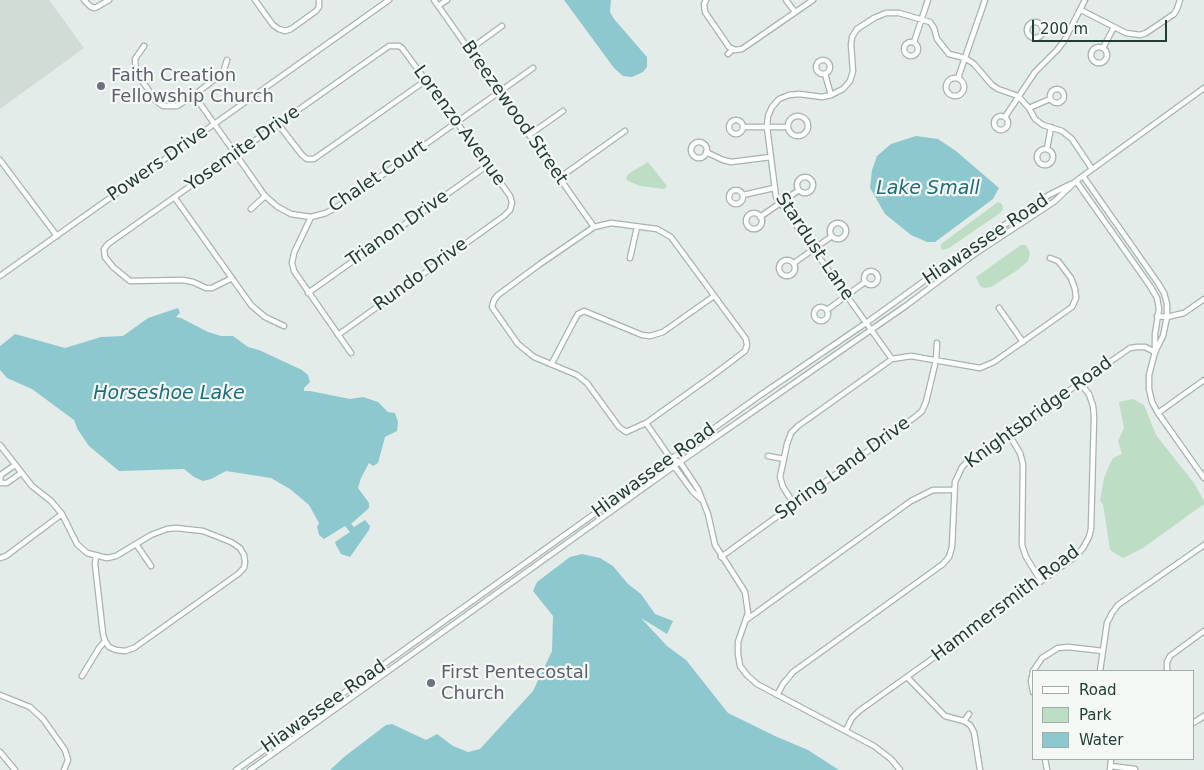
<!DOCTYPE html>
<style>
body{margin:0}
#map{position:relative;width:1204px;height:770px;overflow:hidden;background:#e3ece8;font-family:"DejaVu Sans",sans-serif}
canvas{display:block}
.legend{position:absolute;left:1032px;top:670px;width:162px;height:90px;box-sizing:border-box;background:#f4f9f6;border:1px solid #a0aea9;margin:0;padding:6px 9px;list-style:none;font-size:15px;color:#233d35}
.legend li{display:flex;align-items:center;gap:10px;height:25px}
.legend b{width:25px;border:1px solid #a0aea9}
.scale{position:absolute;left:1032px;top:20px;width:135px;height:22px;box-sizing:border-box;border:2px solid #233d35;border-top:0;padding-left:6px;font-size:15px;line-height:18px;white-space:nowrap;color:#233d35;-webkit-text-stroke:4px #f4f9f6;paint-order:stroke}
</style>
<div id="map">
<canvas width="1204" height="770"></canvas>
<ul class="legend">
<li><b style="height:6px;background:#fff"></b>Road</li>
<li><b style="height:14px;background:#bdddc4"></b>Park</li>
<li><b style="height:14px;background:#8dc8cf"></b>Water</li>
</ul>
<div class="scale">200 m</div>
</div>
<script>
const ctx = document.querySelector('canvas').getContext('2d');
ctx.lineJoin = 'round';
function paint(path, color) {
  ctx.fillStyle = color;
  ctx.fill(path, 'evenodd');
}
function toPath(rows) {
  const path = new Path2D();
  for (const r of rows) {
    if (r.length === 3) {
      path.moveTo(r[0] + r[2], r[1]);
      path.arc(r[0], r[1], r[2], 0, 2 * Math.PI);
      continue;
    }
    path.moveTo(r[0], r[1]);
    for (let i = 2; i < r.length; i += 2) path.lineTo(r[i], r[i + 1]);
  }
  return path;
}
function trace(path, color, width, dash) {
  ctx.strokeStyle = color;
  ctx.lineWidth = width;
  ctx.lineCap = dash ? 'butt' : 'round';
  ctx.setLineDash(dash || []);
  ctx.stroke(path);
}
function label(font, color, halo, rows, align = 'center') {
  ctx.font = font + ' "DejaVu Sans",sans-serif';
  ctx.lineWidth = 4.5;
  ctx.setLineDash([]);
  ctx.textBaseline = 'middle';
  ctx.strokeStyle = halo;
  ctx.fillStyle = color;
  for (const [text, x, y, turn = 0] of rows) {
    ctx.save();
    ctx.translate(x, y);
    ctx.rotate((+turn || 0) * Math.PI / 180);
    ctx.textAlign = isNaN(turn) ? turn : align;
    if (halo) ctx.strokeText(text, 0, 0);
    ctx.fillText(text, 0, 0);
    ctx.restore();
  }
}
paint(toPath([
 [0,0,49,0,84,48,0,109]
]), '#d1dcd7');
paint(toPath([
 [648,162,667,186,664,189,640,186,628,181,626,179,628,174],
 [998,202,1002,204,1003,209,1000,213,949,248,943,250,941,249,941,244],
 [1021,245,1026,245,1030,253,1028,261,1019,269,991,287,984,288,980,286,976,277],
 [1133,399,1144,405,1156,435,1194,483,1204,501,1204,504,1143,548,1123,558,1110,550,1103,504,1100,501,1104,478,1109,466,1113,458,1122,454,1118,441,1124,428,1119,402]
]), '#bdddc4');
paint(toPath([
 [564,0,611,0,610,12,614,19,647,57,647,67,643,72,632,77,623,76,614,68],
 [916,136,938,139,956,151,999,188,993,199,935,242,927,242,911,235,885,214,870,188,872,170,877,156,891,144],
 [178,308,180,313,176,317,181,318,208,332,221,336,233,336,248,347,259,350,302,370,308,375,310,382,304,388,304,391,310,391,350,399,363,397,378,402,388,412,395,413,398,422,397,431,385,437,378,463,373,466,369,463,361,478,358,488,369,503,369,508,351,524,354,527,365,520,370,526,369,530,350,557,341,554,336,545,335,542,350,532,345,526,324,539,319,535,317,527,319,523,309,505,290,489,271,478,226,471,211,479,203,481,194,477,184,469,119,471,89,446,78,430,74,420,32,389,7,378,0,370,0,346,15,334,65,348,101,337,123,336,148,318],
 [582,554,600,558,613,566,628,584,641,594,655,614,673,621,667,634,641,618,667,646,686,660,728,713,775,736,808,750,839,770,330,770,344,757,386,725,392,724,426,740,437,734,453,746,468,752,480,749,533,691,552,651,553,616,533,591,537,582,570,557]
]), '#8dc8cf');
const minor = toPath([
 [84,0,91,7,95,8,109,0],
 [255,0,273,25,279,29,285,31,291,29,316,11,319,7,319,0],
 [434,0,594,227],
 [706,0,704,4,705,12,729,47,735,50,742,49,813,0],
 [786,0,795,12],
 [438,6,447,0],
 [1081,10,1126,33,1140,35,1146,33,1174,14,1177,9,1180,0],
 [1035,30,8],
 [911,49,7],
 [914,42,928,0],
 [144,46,135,59,136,72,156,101,163,106,177,106,194,95,223,73,227,60],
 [1099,55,8],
 [1103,48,1114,27],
 [469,50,502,26],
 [728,54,733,49],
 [823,67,7],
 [825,74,831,95],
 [958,78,985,0],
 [955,87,9],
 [1057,96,7],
 [194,95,265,196,278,207,291,214,311,217,326,213,340,205,533,68],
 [1029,108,1050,99],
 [1001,123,7],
 [798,126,10],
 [1005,117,1035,72,1057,50,1064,41,1085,0],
 [736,127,7],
 [278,124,302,155,307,159,314,159,425,81],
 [744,127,788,127],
 [529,135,563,111],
 [699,150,8],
 [1047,149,1051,127],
 [1045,157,8],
 [706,152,723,160,731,162,771,157],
 [0,160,57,236],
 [1083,176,1158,283,1164,293,1167,304,1167,317,1163,336,1155,352,1149,375,1149,389,1152,402,1158,413,1204,478],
 [805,185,8],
 [559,178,625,131],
 [1076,181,1150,286,1157,298,1159,309,1155,334,1155,350],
 [736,197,7],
 [743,195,774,188],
 [175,198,251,305,265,317,284,326],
 [251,209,265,196],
 [754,221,8],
 [311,217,294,253,292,263,294,271,351,353],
 [760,217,799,190],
 [611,223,657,229,671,237,746,339,747,345,745,351,716,373,646,423,626,432,619,427,587,383,577,375,534,357,518,344,492,307,494,300,498,295,540,264,594,227,611,223],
 [838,231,8],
 [630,258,637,227],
 [787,268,8],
 [794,263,832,236],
 [871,278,7],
 [0,276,389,0],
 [232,278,212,288,206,288,193,282,183,280,130,281,113,267,105,257,104,249,108,244,389,46,399,46,402,48,488,165,510,196,512,203,510,210,504,216,338,335],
 [308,293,488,165],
 [821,314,7],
 [999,308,1023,342],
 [827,310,865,282],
 [1157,316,1167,317,1184,313,1204,299],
 [892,359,776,197,767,127,768,116,772,107,779,99,789,95,799,94,822,97,831,95,843,89,850,81,853,71,851,45,852,37,857,29,874,18,886,13,899,13,930,22,934,28,937,39,949,54,965,58,974,64,992,85,998,89,1018,96,1029,108,1035,119,1043,125,1062,131,1072,139,1092,169],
 [552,363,574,321,578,314,584,311,642,335,650,336,663,332,714,296],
 [1158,413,1204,380],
 [646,423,671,459,674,466,693,492,702,500],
 [1008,433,1020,453,1023,464,1022,545,1026,557,1041,581],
 [0,445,32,486,51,501,62,514,77,544,87,553,107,558,116,556,151,535,167,529,176,528,203,531,231,542,240,548,244,555,245,562,244,568,238,574,134,648,125,651,116,650,109,647,105,641,103,634,95,564,96,556],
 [768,456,784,459],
 [671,459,680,462,698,489,708,514,715,545,745,592,748,613,738,642,738,654,740,666,747,675,757,684,874,746,891,759,900,770],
 [0,478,2,474,15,465],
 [0,479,1,483,7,483,21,473],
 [794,504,783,487,780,477,787,444,791,433,798,426,892,359,911,356,980,368,994,362,1072,307,1076,298,1075,289,1071,278,1058,261,1050,258],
 [136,544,151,566],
 [721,557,915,417,922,411,926,402,936,360,937,343],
 [0,558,6,556,62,514],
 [746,620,911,501,933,490,954,490],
 [1033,671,1042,658,1058,648,1068,647,1103,651],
 [1100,671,1107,623,1112,613,1118,605,1204,545],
 [1167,671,1167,662,1170,656,1204,631],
 [1033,672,1031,681,1033,692],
 [82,676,99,648,105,641],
 [907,677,945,716,964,721,970,725,974,732,980,770],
 [0,695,30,707,43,719,65,750,68,760,64,770],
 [777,695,783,684,793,672,943,564,949,557,952,547,955,482,962,467,968,461,1130,348,1137,347,1145,347,1155,352],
 [964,721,969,714],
 [1193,723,1204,716],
 [846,730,852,718,859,711,1075,557,1083,548,1089,537,1091,529,1094,417,1093,406,1089,394,1080,383],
 [0,752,15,770],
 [1045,759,1047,770],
 [1111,766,1135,769],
 [236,770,759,396,866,323,967,250,1049,195,1071,184],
 [250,770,680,462,907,305,976,253,1055,201,1076,181,1204,88],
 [1110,770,1111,759]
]);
trace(minor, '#a6b4af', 7);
trace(minor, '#fff', 4.5);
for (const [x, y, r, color] of [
 [101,86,5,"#6b7280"],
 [431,683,5,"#6b7280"]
]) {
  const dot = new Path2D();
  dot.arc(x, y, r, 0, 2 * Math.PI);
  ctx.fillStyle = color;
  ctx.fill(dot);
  trace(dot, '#f4f9f6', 2);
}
label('18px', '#5b616d', '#f4f9f6', [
 ["Faith Creation",111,76],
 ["Fellowship Church",111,97],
 ["First Pentecostal",441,673],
 ["Church",441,694]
], 'left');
label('18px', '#233d35', '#f4f9f6', [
 ["Breezewood Street",514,113,55],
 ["Lorenzo Avenue",459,126,54],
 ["Yosemite Drive",243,149,-35],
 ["Powers Drive",158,164,-35],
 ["Chalet Court",378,177,-34],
 ["Trianon Drive",398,229,-35],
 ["Hiawassee Road",986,240,-34],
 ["Stardust Lane",814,247,56],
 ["Rundo Drive",421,275,-36],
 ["Knightsbridge Road",1039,413,-36],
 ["Spring Land Drive",843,469,-36],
 ["Hiawassee Road",654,471,-36],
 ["Hammersmith Road",1006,604,-37],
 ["Hiawassee Road",324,707,-35]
]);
label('italic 19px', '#1f6d77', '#f4f9f6', [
 ["Lake Small",928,189],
 ["Horseshoe Lake",169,394]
]);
</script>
